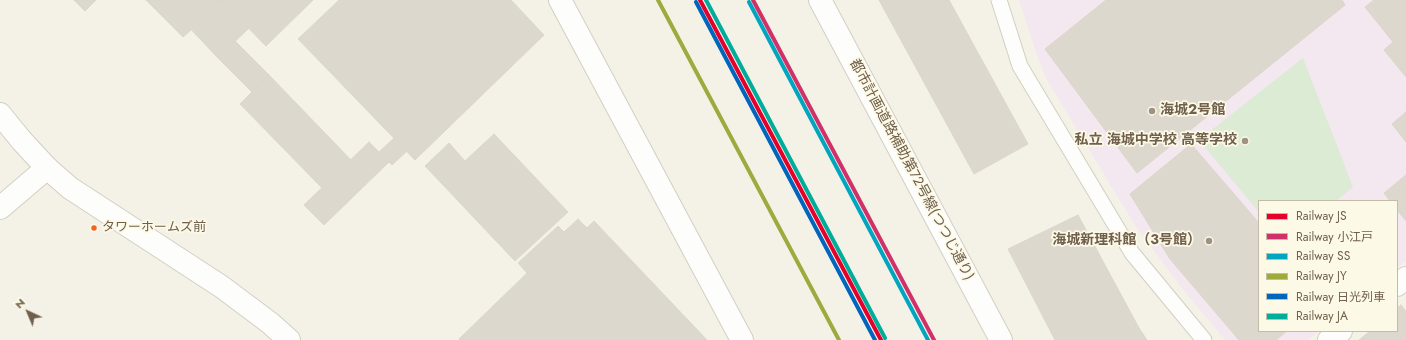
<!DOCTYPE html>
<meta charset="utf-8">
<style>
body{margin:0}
#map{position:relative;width:1406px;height:340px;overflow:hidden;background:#f4f2e7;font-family:Jost,"Noto Sans JP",sans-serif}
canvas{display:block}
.legend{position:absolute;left:1258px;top:200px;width:140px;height:132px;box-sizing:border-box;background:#fdf9e7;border:1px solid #c4bba9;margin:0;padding:5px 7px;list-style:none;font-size:12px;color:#6f5f4b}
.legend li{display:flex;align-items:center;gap:8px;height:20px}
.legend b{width:20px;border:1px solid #c4bba9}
.north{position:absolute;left:8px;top:292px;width:40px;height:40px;-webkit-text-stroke:3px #fdf9e7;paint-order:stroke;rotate:316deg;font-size:11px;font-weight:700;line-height:16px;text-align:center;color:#6f5f4b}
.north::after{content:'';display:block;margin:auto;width:14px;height:18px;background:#6f5f4b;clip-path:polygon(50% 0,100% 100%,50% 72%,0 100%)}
</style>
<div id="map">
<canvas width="1406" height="340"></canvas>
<ul class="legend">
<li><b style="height:5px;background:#e4002b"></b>Railway JS</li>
<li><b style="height:5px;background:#d13169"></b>Railway 小江戸</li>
<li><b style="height:5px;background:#00a6bf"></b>Railway SS</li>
<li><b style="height:5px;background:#9dab3e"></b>Railway JY</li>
<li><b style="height:5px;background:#0065bd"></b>Railway 日光列車</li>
<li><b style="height:5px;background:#00ac9a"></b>Railway JA</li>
</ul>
<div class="north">N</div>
</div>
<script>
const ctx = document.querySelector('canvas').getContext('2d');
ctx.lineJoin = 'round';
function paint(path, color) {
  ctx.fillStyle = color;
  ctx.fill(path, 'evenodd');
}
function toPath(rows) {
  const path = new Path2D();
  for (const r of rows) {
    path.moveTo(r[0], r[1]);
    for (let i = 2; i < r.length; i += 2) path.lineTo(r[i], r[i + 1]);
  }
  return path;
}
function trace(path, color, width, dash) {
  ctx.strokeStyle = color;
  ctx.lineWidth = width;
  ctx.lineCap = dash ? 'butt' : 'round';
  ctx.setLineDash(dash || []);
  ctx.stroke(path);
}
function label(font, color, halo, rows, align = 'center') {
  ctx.font = font + ' Jost,"Noto Sans JP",sans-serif';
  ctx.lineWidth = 3.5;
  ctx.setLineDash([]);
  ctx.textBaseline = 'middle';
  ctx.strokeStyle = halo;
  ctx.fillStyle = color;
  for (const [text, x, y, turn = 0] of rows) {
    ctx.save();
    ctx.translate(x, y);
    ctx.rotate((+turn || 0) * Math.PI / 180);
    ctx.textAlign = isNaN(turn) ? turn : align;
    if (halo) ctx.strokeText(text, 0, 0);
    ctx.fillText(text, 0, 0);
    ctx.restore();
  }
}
paint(toPath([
 [1019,0,1406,0,1406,261,1397,268,1397,201,1259,201,1259,331,1319,331,1308,340,1225,340,1180,286,1134,224,1047,80,1038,59]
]), '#f3e8ef');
paint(toPath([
 [1303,58,1353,187,1336,201,1259,201,1259,212,1199,140]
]), '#dcebd3');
const building = toPath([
 [74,0,96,0,85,11,74,0],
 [146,0,171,0,167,4,191,30,183,37,146,0],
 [171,0,221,0,249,28,218,58,167,4,171,0],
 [221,0,313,0,266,46,221,0],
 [339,0,511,0,544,35,415,160,298,39,339,0],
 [879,0,949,0,1028,144,974,174,879,0],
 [1106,0,1342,0,1345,5,1137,173,1045,49,1106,0],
 [1374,0,1406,0,1406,77,1384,50,1393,42,1365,7,1374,0],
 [235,41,269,75,252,92,218,58,235,41],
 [269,75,351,160,322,188,240,104,269,75],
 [1406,112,1406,142,1392,124,1406,112],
 [494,134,568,212,515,261,425,166,449,143,465,161,494,134],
 [394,138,407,151,392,165,379,152,394,138],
 [369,142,389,162,324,225,304,205,369,142],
 [1191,144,1259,223,1259,331,1287,331,1276,340,1239,340,1170,259,1130,194,1191,144],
 [1406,175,1406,221,1397,210,1397,201,1390,201,1384,193,1406,175],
 [1078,215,1139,328,1147,340,1055,340,1008,249,1078,215],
 [578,219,587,228,594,221,707,340,460,340,459,339,527,273,518,263,558,226,564,232,578,219],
 [1401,305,1406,311,1406,340,1359,340,1370,331,1397,331,1397,308,1401,305]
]);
paint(building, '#ddd8cd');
trace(building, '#dcd6ca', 1);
const service = toPath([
 [999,0,1020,66,1132,253,1204,340]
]);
const minor = toPath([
 [0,208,47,168],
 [1397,285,1406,278],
 [1329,340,1341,331]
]);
const tertiary = toPath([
 [560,0,742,340],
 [820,0,1001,340],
 [0,114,22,141,47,168,70,188,222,287,270,323,289,340]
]);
trace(service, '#d2cec3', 17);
trace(minor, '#d2cec3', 24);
trace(tertiary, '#d2cec3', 24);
trace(service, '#fdfdfb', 15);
trace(minor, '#fdfdfb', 22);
trace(tertiary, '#fdfdfb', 22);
trace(toPath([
 [700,0,881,340]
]), '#e4002b', 4);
trace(toPath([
 [753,0,934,340]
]), '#d13169', 4);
trace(toPath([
 [749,2,928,340]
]), '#00a6bf', 4);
trace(toPath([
 [658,0,839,340]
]), '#9dab3e', 4);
trace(toPath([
 [696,2,875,340]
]), '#0065bd', 4);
trace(toPath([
 [706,0,885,338]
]), '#00ac9a', 4);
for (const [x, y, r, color] of [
 [1152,111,4,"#9e9282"],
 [1245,141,4,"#9e9282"],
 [94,228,3.5,"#f26522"],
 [1209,241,4,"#9e9282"]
]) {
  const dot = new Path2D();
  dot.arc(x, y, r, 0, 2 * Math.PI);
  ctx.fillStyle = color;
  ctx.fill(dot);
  trace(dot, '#fdf9e7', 1.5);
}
label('13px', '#6f5f4b', '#fdf9e7', [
 ["タワーホームズ前",102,228]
], 'left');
label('bold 14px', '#6f5f4b', '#fdf9e7', [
 ["海城2号館",1160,111,"left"],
 ["私立 海城中学校 高等学校",1237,141],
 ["海城新理科館（３号館）",1201,241]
], 'right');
label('14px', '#6f5f4b', '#fdf9e7', [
 ["都市計画道路補助第72号線(つつじ通り)",911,170,62]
]);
</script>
